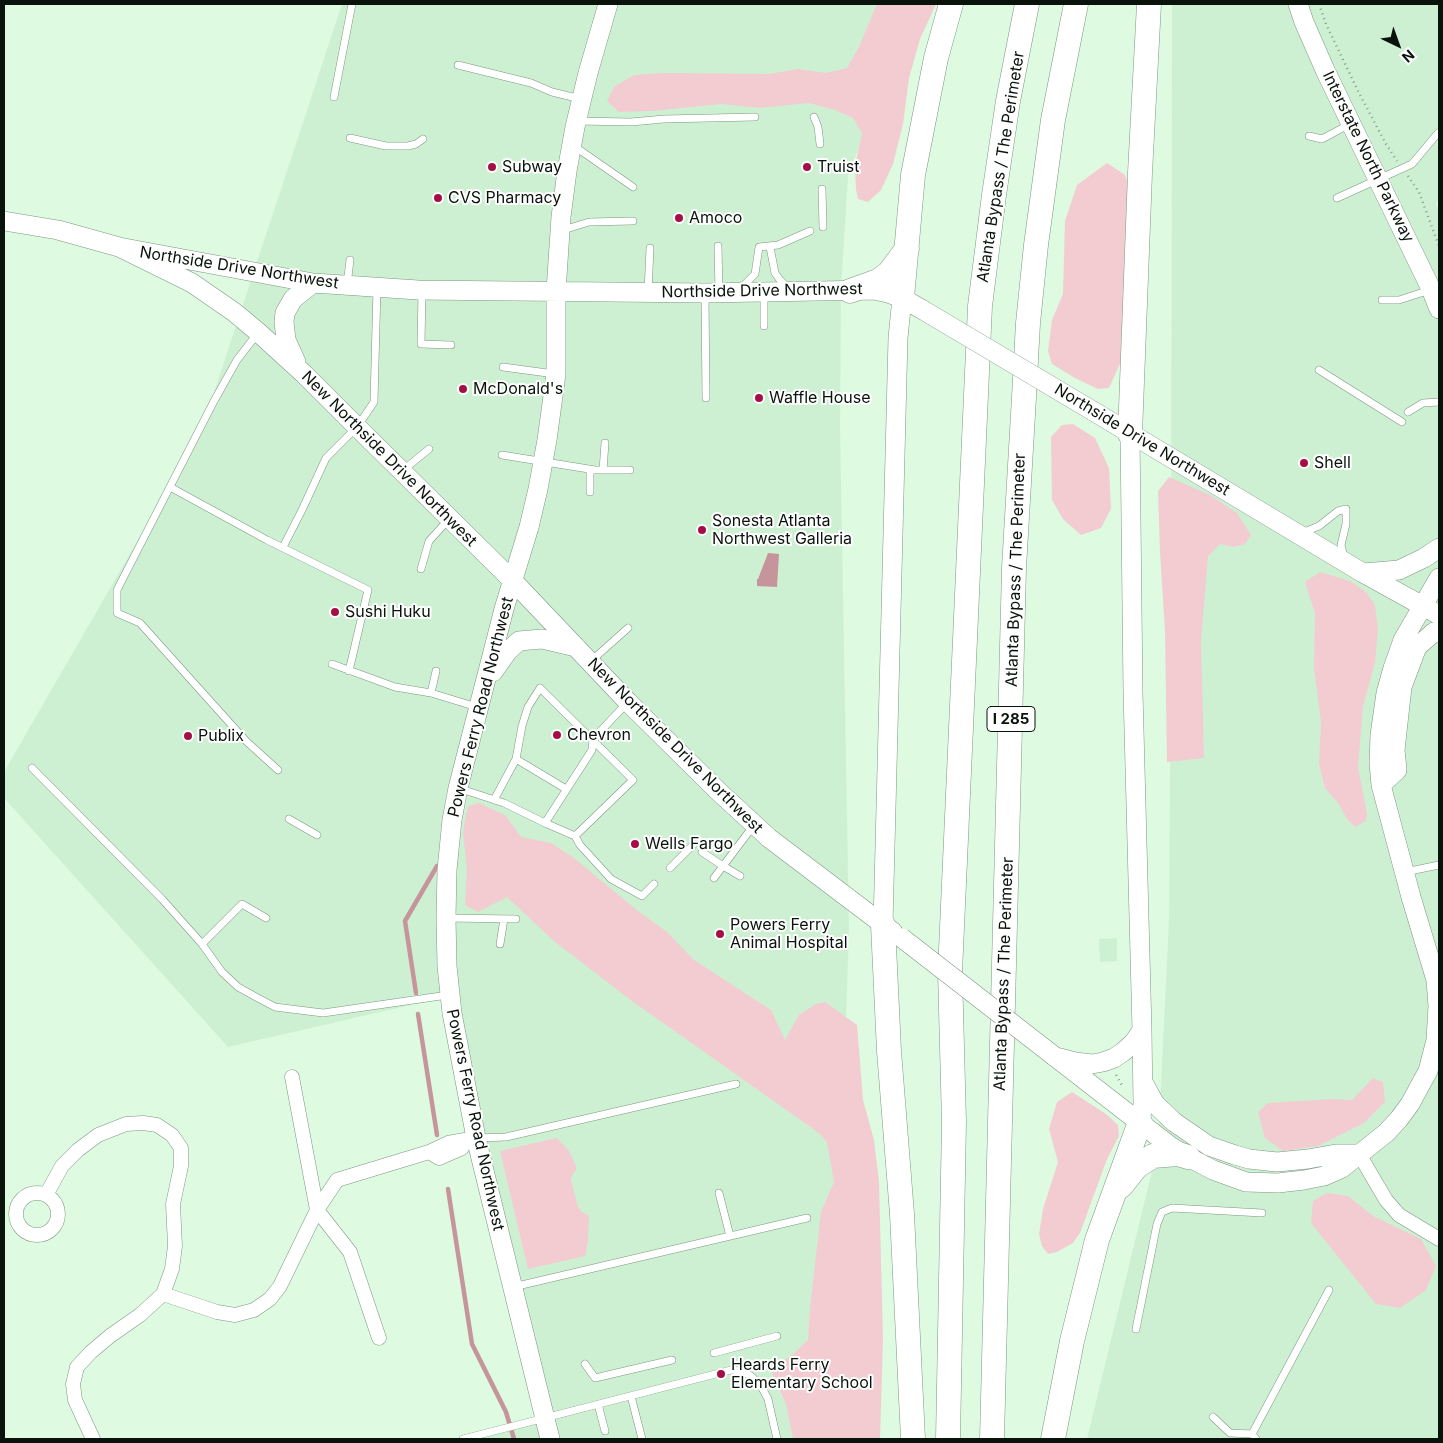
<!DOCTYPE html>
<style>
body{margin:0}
#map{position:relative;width:1443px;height:1443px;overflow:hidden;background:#defae1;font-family:Inter,sans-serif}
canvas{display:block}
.frame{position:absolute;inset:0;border:5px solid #09130b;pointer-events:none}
.north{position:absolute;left:1373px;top:20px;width:50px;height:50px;-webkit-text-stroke:4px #fefefe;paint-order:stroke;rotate:138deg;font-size:14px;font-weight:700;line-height:20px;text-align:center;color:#09130b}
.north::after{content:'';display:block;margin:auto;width:18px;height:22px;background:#09130b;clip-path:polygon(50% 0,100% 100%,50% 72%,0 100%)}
</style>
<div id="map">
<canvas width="1443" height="1443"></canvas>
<div class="frame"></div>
<div class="north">N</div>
</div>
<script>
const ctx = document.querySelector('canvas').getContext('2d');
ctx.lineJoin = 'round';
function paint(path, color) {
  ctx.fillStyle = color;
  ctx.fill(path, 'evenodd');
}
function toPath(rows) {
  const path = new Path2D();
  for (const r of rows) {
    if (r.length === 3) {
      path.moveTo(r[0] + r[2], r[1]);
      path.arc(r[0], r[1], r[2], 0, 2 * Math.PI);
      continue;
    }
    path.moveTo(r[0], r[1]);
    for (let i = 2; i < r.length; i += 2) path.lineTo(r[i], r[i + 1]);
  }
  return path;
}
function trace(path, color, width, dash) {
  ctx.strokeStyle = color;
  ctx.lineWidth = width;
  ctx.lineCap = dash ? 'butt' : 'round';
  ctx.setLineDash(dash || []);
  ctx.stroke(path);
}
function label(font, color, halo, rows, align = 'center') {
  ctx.font = font + ' Inter,sans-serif';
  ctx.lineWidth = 4;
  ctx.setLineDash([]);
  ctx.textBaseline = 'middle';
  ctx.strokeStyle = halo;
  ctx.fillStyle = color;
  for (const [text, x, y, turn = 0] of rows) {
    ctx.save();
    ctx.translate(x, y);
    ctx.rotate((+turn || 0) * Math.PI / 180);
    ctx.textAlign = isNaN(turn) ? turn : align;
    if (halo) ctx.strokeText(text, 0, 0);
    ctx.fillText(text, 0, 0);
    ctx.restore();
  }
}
paint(toPath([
 [342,4,917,4,848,175,841,289,840,429,849,930,837,1283,838,1439,460,1439,543,1419,450,996,228,1047,4,798,4,772,202,429],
 [1172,4,1439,4,1439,198,1436,204,1439,211,1439,1439,1087,1439,1158,1146,1169,920,1171,613],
 [1117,938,1117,961,1100,962,1099,939]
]), '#cef0d2');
paint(toPath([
 [877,4,936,4,920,39,909,78,903,124,893,164,881,190,868,202,858,199,856,189,855,166,862,133,853,118,835,110,809,103,760,108,721,104,652,111,619,112,607,101,614,87,634,75,663,73,769,74,798,69,826,73,847,68,859,47],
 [1107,163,1125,175,1130,190,1123,357,1109,388,1098,389,1075,378,1052,364,1048,351,1052,320,1063,294,1065,221,1077,185],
 [1073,424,1095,438,1109,468,1111,509,1101,528,1081,535,1063,519,1052,500,1051,437,1062,425],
 [1169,477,1210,495,1237,513,1251,535,1245,544,1234,547,1220,544,1208,556,1201,640,1204,758,1167,762,1165,631,1160,552,1158,491],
 [1320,572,1350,581,1366,592,1375,605,1378,629,1375,663,1363,706,1358,767,1367,814,1366,821,1355,827,1347,819,1338,803,1325,788,1319,764,1321,722,1314,668,1315,613,1305,582],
 [479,803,505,815,521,837,551,843,574,858,638,911,667,932,694,960,771,1010,785,1040,799,1015,816,1004,825,1002,857,1025,863,1100,874,1140,879,1182,883,1339,880,1439,793,1439,786,1404,770,1369,791,1356,808,1340,810,1308,821,1212,834,1182,827,1142,819,1133,632,1001,555,942,507,897,478,912,465,905,467,870,463,832,468,806],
 [1373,1078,1383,1082,1385,1102,1364,1123,1318,1146,1283,1151,1265,1138,1258,1112,1268,1103,1333,1099,1352,1100],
 [1072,1092,1106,1114,1118,1125,1119,1136,1107,1159,1080,1233,1073,1243,1057,1252,1048,1254,1042,1246,1039,1234,1043,1209,1058,1162,1049,1129,1057,1102],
 [557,1138,569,1151,577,1168,572,1176,571,1180,578,1207,582,1212,589,1216,588,1240,585,1256,528,1269,500,1151],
 [1327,1193,1348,1196,1373,1216,1421,1239,1436,1266,1426,1290,1400,1308,1376,1304,1311,1223,1313,1201]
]), '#f2ccd1');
paint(toPath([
 [768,553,779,554,777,587,757,586,757,579,758,579]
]), '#c6949b');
trace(toPath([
 [416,993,405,921,437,866],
 [418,1014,437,1135],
 [448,1189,472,1344,506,1412,514,1439]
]), '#c6949b', 4.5);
const lane = toPath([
 [458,65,531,83,552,92,581,99],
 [334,97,352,4],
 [814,117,818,127,820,144],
 [577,121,631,122,664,119,755,117],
 [1309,136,1322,139,1350,124],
 [350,138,386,146,408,146,416,144,423,139],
 [574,146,633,187],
 [822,189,823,227],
 [1337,198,1412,164,1438,133],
 [563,230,589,222,633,221],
 [718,246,719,293],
 [770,247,775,273,780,280,788,288],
 [347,285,350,260],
 [741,288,755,274,759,247,778,245,810,231],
 [422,291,421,344,451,345],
 [648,292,650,248],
 [764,293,764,326],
 [705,294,706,398],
 [1382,300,1399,300,1430,290],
 [257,334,237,360,214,401,117,590,117,613,140,623,246,741,278,770],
 [503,367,555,374],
 [1319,370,1402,422],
 [1408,412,1423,403,1439,402],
 [502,455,595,470,630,470],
 [603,470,605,443],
 [402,471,429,449],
 [170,487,267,540,368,590,349,671],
 [590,492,590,470],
 [1302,533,1319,526,1338,511,1346,509,1346,524,1341,545,1344,557],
 [283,547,302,510,326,458,357,427,374,402,377,288],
 [421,569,429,541,449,519],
 [591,661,628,628],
 [332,664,395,687,431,693,477,707],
 [431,693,436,671],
 [628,702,593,739,592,750,545,823,575,836,580,845,611,879,642,896,654,884],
 [516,759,522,726,528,707,540,688,633,780,575,836],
 [32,768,162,899,202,944,222,972,238,987,256,997,275,1007,323,1013,448,995],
 [458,788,504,803,545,823],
 [494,800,516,759,566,789],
 [289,819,317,835],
 [702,852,723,866,714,878],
 [670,868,694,844],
 [1405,872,1439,865],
 [740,876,723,866,754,825],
 [446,918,516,919],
 [202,944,242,904,266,918],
 [500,944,504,919],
 [476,1138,506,1137,736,1084],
 [719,1193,730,1236],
 [513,1287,807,1218],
 [1136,1329,1157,1224,1162,1212,1172,1208,1262,1213],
 [714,1353,777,1336],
 [585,1364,595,1378,672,1360],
 [631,1396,642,1439],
 [598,1404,605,1431],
 [1213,1417,1230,1433,1252,1434],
 [463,1439,731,1370,740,1371,751,1376,761,1386,768,1399,777,1439],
 [1256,1439,1252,1434,1329,1290]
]);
const street = toPath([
 [292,1077,317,1210,350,1252,379,1338],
 [429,1152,439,1158,462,1148],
 [1359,1154,1386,1200,1399,1215,1439,1239],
 [37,1214,21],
 [46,1195,62,1166,78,1150,98,1135,126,1124,143,1123,157,1125,172,1135,181,1148,181,1166,173,1204,175,1246,172,1269,163,1294,140,1315,110,1336,91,1352,77,1367,73,1384,75,1400,93,1439],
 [163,1294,217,1312,235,1315,254,1310,270,1299,280,1286,317,1210,337,1180,429,1152,448,1143,476,1138]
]);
const secondary = toPath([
 [1298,4,1304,22,1325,70,1431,289,1439,309],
 [4,221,58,230,119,247,313,283,418,290,705,293,874,290,888,293,902,298,923,310],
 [119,247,192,283,234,312,258,332,304,374,357,427,513,581,628,702,718,791,769,838,893,932],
 [296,362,286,340,284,322,285,313,293,299,313,283],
 [1093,411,1363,573,1439,615],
 [1130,434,1133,692,1142,1030,1143,1104,1140,1122],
 [1364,573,1399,570,1424,558,1439,548],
 [493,672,507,652,519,641,542,639,576,647],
 [1381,785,1397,770,1395,750,1402,687,1417,647,1434,632,1439,633],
 [883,925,898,338,902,298],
 [1054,1056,1170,1146,1188,1157,1213,1170,1246,1182,1278,1183,1304,1180,1324,1176,1342,1168,1386,1133,1399,1119,1410,1104,1428,1071,1436,1040,1438,1006,1436,980,1411,897,1381,785,1379,763,1380,735,1386,693,1393,668,1403,640,1439,578],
 [1060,1058,1075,1062,1092,1064,1103,1062,1114,1058,1123,1052,1134,1042,1142,1030],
 [1143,1082,1155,1104,1174,1122,1209,1146,1235,1155,1249,1159,1277,1162,1308,1159,1336,1154,1359,1154],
 [550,1439,476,1138,452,1013,447,966,446,918,447,870,452,820,458,788,504,609,529,527,538,489,547,440,556,374,556,291,561,217,567,171,575,127,588,73,608,4]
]);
const highway = toPath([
 [850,291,878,281,889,273,907,249],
 [902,298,913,175,936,58,951,4],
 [1130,434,1140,173,1149,4],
 [883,925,889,1051,902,1214,913,1439],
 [1121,1186,1137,1166,1153,1156,1178,1154,1188,1157],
 [948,1439,954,1122,950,972,980,306,994,195,1008,101,1027,4],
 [992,1439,1014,568,1024,397,1028,323,1036,245,1053,120,1076,4],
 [1053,1439,1072,1341,1097,1240,1140,1122]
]);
trace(lane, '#7d9780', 8);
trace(street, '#7d9780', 15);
trace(secondary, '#7d9780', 20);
trace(highway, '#7d9780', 25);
trace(toPath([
 [1319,4,1326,24,1359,93,1386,144,1397,161],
 [1408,176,1419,192,1439,246],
 [1116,1075,1123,1087]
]), '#879c8a', 2.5, [1, 4]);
trace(lane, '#fff', 7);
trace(street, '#fff', 14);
trace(secondary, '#fff', 19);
trace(highway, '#fff', 24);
const secondaryBridge = toPath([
 [923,310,1093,411],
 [902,938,1054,1056]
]);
trace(secondaryBridge, '#7d9780', 20, []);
trace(secondaryBridge, '#fff', 19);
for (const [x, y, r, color] of [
 [492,167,5,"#a60f45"],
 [807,167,5,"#a60f45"],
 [438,198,5,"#a60f45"],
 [679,218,5,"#a60f45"],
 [463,389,5,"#a60f45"],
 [759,398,5,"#a60f45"],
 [1304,463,5,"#a60f45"],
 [702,530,5,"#a60f45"],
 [335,612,5,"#a60f45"],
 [557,735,5,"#a60f45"],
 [188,736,5,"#a60f45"],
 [635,844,5,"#a60f45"],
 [720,934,5,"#a60f45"],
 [721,1374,5,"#a60f45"]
]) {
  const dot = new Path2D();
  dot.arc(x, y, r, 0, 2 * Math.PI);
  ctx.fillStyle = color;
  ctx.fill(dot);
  trace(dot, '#fefefe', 2);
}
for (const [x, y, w] of [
 [1011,719,48]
]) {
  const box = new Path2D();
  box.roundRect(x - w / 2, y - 12.5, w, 25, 4);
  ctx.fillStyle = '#fefefe';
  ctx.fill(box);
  trace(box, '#09130b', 1);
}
label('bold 15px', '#09130b', null, [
 ["I 285",1011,719]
]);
label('16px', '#09130b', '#fefefe', [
 ["Interstate North Parkway",1368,157,64],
 ["Atlanta Bypass / The Perimeter",1001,167,-81],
 ["Northside Drive Northwest",239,268,9],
 ["Northside Drive Northwest",762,291,-1],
 ["Northside Drive Northwest",1142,440,31],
 ["New Northside Drive Northwest",389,459,45],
 ["Atlanta Bypass / The Perimeter",1016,570,-88],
 ["Powers Ferry Road Northwest",481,707,-76],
 ["New Northside Drive Northwest",675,746,45],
 ["Atlanta Bypass / The Perimeter",1004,974,-88],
 ["Powers Ferry Road Northwest",475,1120,78]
]);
label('16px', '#09130b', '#fefefe', [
 ["Subway",502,167],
 ["Truist",817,167],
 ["CVS Pharmacy",448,198],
 ["Amoco",689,218],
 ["McDonald's",473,389],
 ["Waffle House",769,398],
 ["Shell",1314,463],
 ["Sonesta Atlanta",712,521],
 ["Northwest Galleria",712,539],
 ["Sushi Huku",345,612],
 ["Chevron",567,735],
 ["Publix",198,736],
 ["Wells Fargo",645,844],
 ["Powers Ferry",730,925],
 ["Animal Hospital",730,943],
 ["Heards Ferry",731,1365],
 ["Elementary School",731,1383]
], 'left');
</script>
